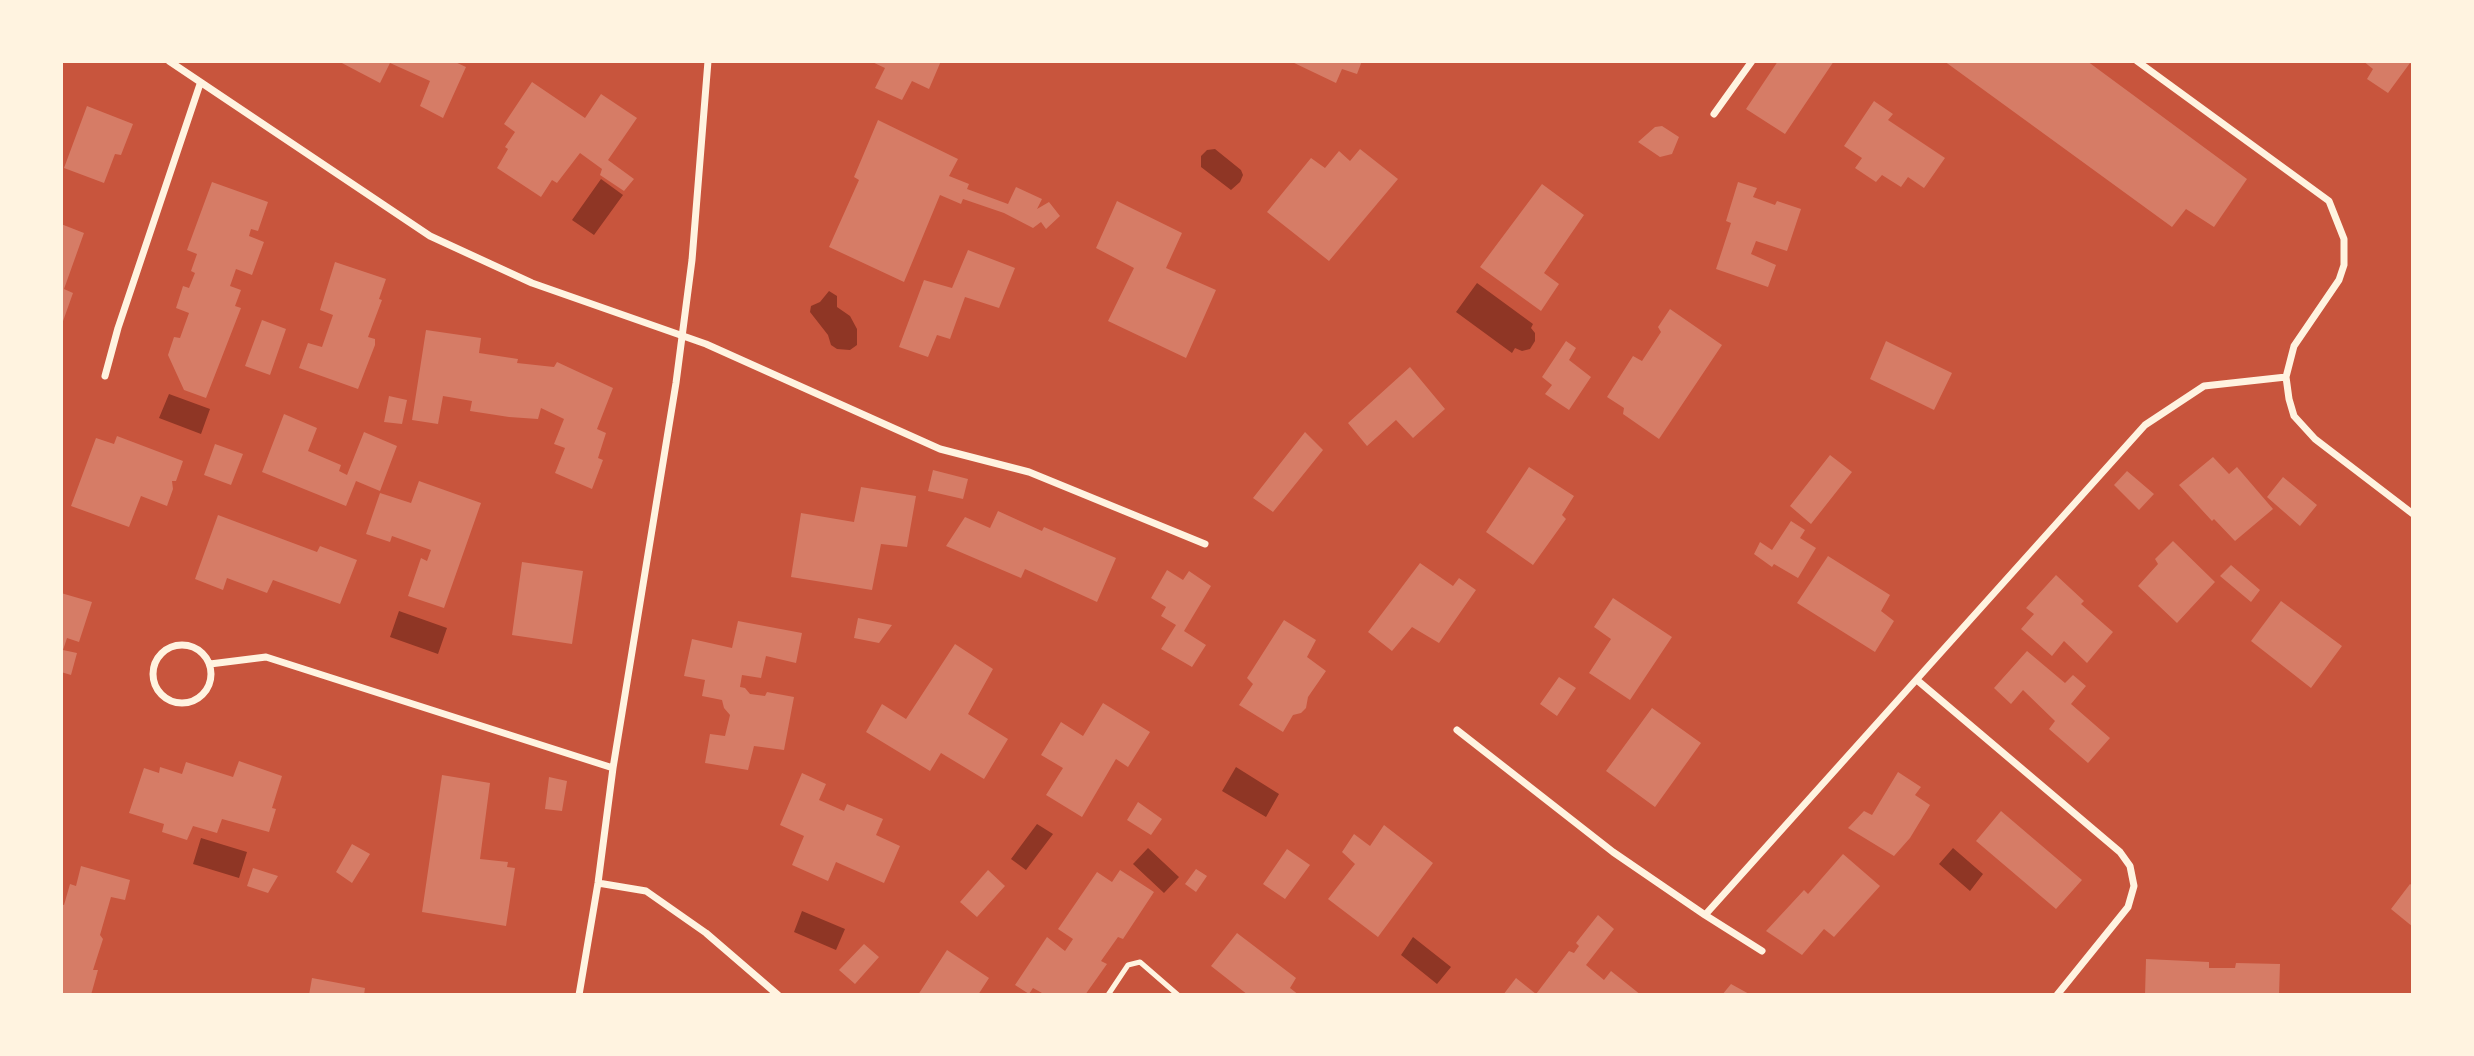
<!DOCTYPE html>
<style>
body{margin:0}
#map{position:relative;width:2474px;height:1056px;overflow:hidden;background:#c8553d;font-family:"Space Grotesk",sans-serif}
canvas{display:block}
.frame{position:absolute;inset:0;border:63px solid #fff3e0;pointer-events:none}
</style>
<div id="map">
<canvas width="2474" height="1056"></canvas>
<div class="frame"></div>
</div>
<script>
const ctx = document.querySelector('canvas').getContext('2d');
ctx.lineJoin = 'round';
function paint(path, color) {
  ctx.fillStyle = color;
  ctx.fill(path, 'evenodd');
}
function toPath(rows) {
  const path = new Path2D();
  for (const r of rows) {
    if (r.length === 3) {
      path.moveTo(r[0] + r[2], r[1]);
      path.arc(r[0], r[1], r[2], 0, 2 * Math.PI);
      continue;
    }
    path.moveTo(r[0], r[1]);
    for (let i = 2; i < r.length; i += 2) path.lineTo(r[i], r[i + 1]);
  }
  return path;
}
function trace(path, color, width, dash) {
  ctx.strokeStyle = color;
  ctx.lineWidth = width;
  ctx.lineCap = dash ? 'butt' : 'round';
  ctx.setLineDash(dash || []);
  ctx.stroke(path);
}
paint(toPath([
 [1215,149,1241,170,1243,175,1240,182,1231,190,1201,167,1201,156,1207,150],
 [601,179,623,195,594,235,572,220],
 [1477,283,1533,324,1531,328,1535,333,1535,341,1530,349,1522,351,1515,348,1512,353,1456,312],
 [829,291,837,296,837,307,850,316,857,329,857,345,850,350,837,349,831,345,828,335,810,312,811,306,820,302],
 [169,394,210,409,201,434,159,418],
 [399,611,447,628,438,654,390,637],
 [1236,767,1279,794,1266,817,1222,791],
 [1037,824,1053,834,1026,870,1011,859],
 [201,838,247,852,239,878,193,864],
 [1148,848,1179,877,1164,893,1133,864],
 [1953,848,1983,874,1970,891,1939,864],
 [802,911,845,929,836,950,794,932],
 [1413,937,1451,967,1437,984,1401,955]
]), '#8f3625');
paint(toPath([
 [338,61,453,61,466,67,443,118,420,106,430,81,390,63,380,83],
 [870,61,941,61,929,89,912,81,902,100,875,88,885,68],
 [1290,61,1362,61,1357,74,1342,69,1336,83],
 [1778,61,1834,61,1785,134,1746,109],
 [1944,61,2087,61,2247,179,2214,227,2186,209,2172,227],
 [2363,61,2413,61,2413,65,2410,63,2388,93,2367,79,2373,69],
 [532,82,585,118,601,94,637,118,608,160,634,179,624,191,600,175,602,169,580,153,557,183,552,180,541,197,497,168,508,149,505,147,515,132,504,124],
 [1874,101,1893,114,1888,120,1945,158,1924,188,1908,177,1901,187,1882,175,1876,182,1855,168,1862,158,1844,146],
 [87,106,133,124,121,155,115,154,104,183,64,168],
 [878,120,958,159,949,176,969,184,967,189,1008,204,1016,187,1042,199,1037,209,1049,202,1060,216,1046,229,1041,222,1033,228,1004,213,963,199,961,204,940,195,904,282,829,247,859,180,854,177],
 [1662,126,1679,137,1672,154,1660,157,1638,142,1655,127],
 [1360,149,1398,179,1329,261,1267,212,1311,158,1325,168,1339,151,1350,161],
 [212,182,268,202,258,231,251,229,249,236,264,242,252,275,236,269,230,286,241,290,235,306,241,308,206,398,184,390,168,355,174,337,180,338,189,313,176,308,183,286,189,288,195,273,191,271,197,254,187,250],
 [1738,182,1757,188,1753,197,1775,205,1777,201,1801,209,1787,251,1756,241,1751,254,1776,265,1768,287,1716,269,1731,223,1726,221],
 [1542,184,1584,215,1544,273,1559,284,1541,311,1480,267],
 [1117,201,1182,233,1166,268,1216,290,1186,358,1108,321,1134,268,1096,248],
 [61,224,84,233,64,289,73,293,62,324],
 [968,250,1015,268,999,308,965,297,950,339,937,335,928,357,899,347,924,280,952,288],
 [335,262,386,279,379,299,382,300,368,337,375,339,375,345,358,389,299,368,308,343,322,347,333,315,320,310],
 [1670,309,1722,345,1659,439,1623,414,1624,408,1607,397,1633,356,1642,361,1661,332,1658,327],
 [262,320,286,329,270,375,245,366],
 [426,330,481,338,479,353,518,359,517,363,554,367,557,362,613,388,597,429,606,433,598,458,603,460,592,489,555,473,565,448,554,444,564,419,541,408,538,419,509,417,470,411,472,401,443,396,438,424,412,420],
 [1566,341,1576,348,1569,360,1591,377,1569,410,1545,394,1552,385,1542,377],
 [1886,341,1952,373,1934,410,1870,379],
 [1410,367,1445,409,1413,438,1396,420,1367,446,1348,423],
 [389,396,407,400,402,424,384,422],
 [284,414,317,428,308,451,341,465,339,471,347,475,364,432,397,446,380,491,356,481,346,506,262,472],
 [1305,432,1323,450,1273,512,1253,498],
 [117,436,183,461,176,481,172,481,173,489,167,506,141,496,129,527,71,506,96,438,114,444],
 [215,444,243,454,231,485,204,475],
 [1830,455,1852,472,1811,524,1790,506],
 [2213,457,2229,474,2237,467,2273,509,2235,541,2214,519,2212,521,2179,485],
 [1529,467,1574,496,1562,515,1566,519,1533,565,1486,532],
 [933,470,968,479,963,499,928,491],
 [2127,471,2154,494,2139,510,2114,485],
 [2283,477,2317,505,2300,526,2267,497],
 [419,481,481,503,444,608,408,596,421,558,427,561,431,550,392,536,390,542,366,534,380,493,411,503],
 [861,487,916,496,907,547,881,544,872,590,791,577,801,513,854,522],
 [998,511,1042,531,1044,527,1116,558,1097,602,1025,569,1021,578,946,546,965,517,990,528],
 [218,515,317,552,320,546,357,560,340,604,273,580,267,593,227,578,223,590,195,579],
 [1791,521,1805,530,1800,538,1816,548,1798,578,1774,564,1772,567,1754,554,1760,542,1772,550],
 [2173,541,2215,582,2177,623,2138,586,2158,564,2155,559],
 [1828,556,1890,595,1881,611,1894,621,1875,652,1797,603],
 [522,562,583,571,572,644,512,635],
 [1420,563,1453,586,1459,578,1476,590,1439,643,1412,627,1392,651,1368,632],
 [2231,565,2260,590,2251,602,2220,576],
 [1167,570,1183,580,1189,571,1211,586,1184,631,1206,645,1192,667,1161,649,1176,625,1161,616,1166,607,1151,598],
 [2056,575,2084,601,2081,604,2113,632,2087,663,2064,641,2052,656,2021,629,2034,614,2026,608],
 [61,593,92,602,79,642,67,638,63,650,77,653,71,675,61,672],
 [1613,598,1672,637,1630,700,1589,673,1611,639,1594,627],
 [2281,601,2342,646,2311,688,2251,641],
 [858,618,892,625,879,643,854,638],
 [1284,620,1316,640,1307,657,1326,671,1308,697,1306,708,1301,713,1293,715,1283,732,1239,705,1253,684,1247,678],
 [738,621,802,633,796,663,766,656,761,678,742,675,740,687,745,688,750,694,765,696,767,692,794,697,784,750,754,746,748,770,705,763,710,734,725,736,730,715,724,708,722,700,702,696,705,680,684,676,692,639,732,648],
 [955,644,993,669,968,714,1008,739,984,779,941,753,930,771,866,732,882,704,906,719],
 [2027,651,2065,683,2073,675,2086,686,2071,704,2110,738,2088,763,2049,729,2055,721,2023,690,2011,704,1994,688],
 [1559,677,1576,688,1557,716,1540,704],
 [1103,703,1150,732,1128,767,1116,759,1082,817,1046,795,1063,768,1041,755,1061,722,1083,736],
 [1652,708,1701,743,1655,807,1606,771],
 [239,761,282,776,272,808,276,809,269,832,222,819,217,833,193,826,187,840,162,832,164,824,129,813,144,768,159,773,160,767,182,774,186,762,233,777],
 [1898,772,1921,787,1915,795,1930,805,1910,838,1894,856,1848,828,1864,811,1872,815],
 [802,773,826,784,819,800,844,811,847,804,883,819,876,835,900,846,884,883,836,862,828,881,792,865,804,836,780,825],
 [442,775,490,783,480,859,508,862,507,867,515,868,506,926,422,912],
 [549,777,567,781,562,811,545,809],
 [1138,802,1162,819,1151,835,1127,820],
 [2001,811,2082,880,2056,909,1976,841],
 [1384,825,1433,863,1378,937,1328,899,1355,864,1342,852,1354,834,1370,846],
 [352,844,370,854,352,883,336,872],
 [1287,849,1310,865,1285,899,1263,884],
 [1843,854,1880,886,1834,937,1824,929,1802,955,1766,931,1804,890,1808,894],
 [81,866,130,880,125,900,111,897,100,935,103,939,93,970,98,970,91,995,61,995,61,904,64,905,70,884,76,886],
 [253,868,278,876,268,893,247,886],
 [1196,869,1207,876,1196,892,1185,884],
 [988,870,1005,886,977,917,960,902],
 [1120,870,1154,892,1123,939,1118,937,1101,961,1107,964,1085,995,1040,995,1042,993,1033,988,1029,994,1015,985,1047,937,1065,951,1073,939,1058,929,1097,872,1112,882],
 [2410,884,2413,886,2413,927,2391,909],
 [1598,915,1614,929,1586,965,1604,980,1611,971,1641,995,1503,995,1516,978,1536,994,1569,951,1574,953,1579,946,1576,943],
 [1237,933,1296,978,1290,988,1299,995,1248,995,1211,966],
 [864,944,879,957,855,984,839,970],
 [947,950,989,978,978,995,918,995],
 [2146,959,2209,962,2209,968,2235,968,2236,963,2280,964,2279,995,2145,995],
 [312,978,365,988,364,995,309,995],
 [1731,984,1751,995,1722,995]
]), '#d67c66');
trace(toPath([
 [1108,995,1128,965,1140,962,1178,995]
]), '#fff3e0', 5);
trace(toPath([
 [169,61,430,236,532,283,706,344,940,449,1029,472,1205,544],
 [2137,61,2329,201,2344,239,2344,265,2339,280,2294,346,2286,377,2289,399,2294,416,2315,439,2413,514],
 [1714,114,1752,61],
 [105,376,118,328,200,84],
 [182,674,29],
 [210,664,266,657,613,768],
 [1917,680,2120,852,2130,866,2134,886,2128,907,2057,995],
 [1457,730,1613,852,1705,915,2145,425,2204,386,2286,377],
 [598,883,646,891,706,933,778,995],
 [1705,915,1762,951],
 [579,995,598,883,613,768,676,383,692,260,708,61]
]), '#fff3e0', 7);
</script>
